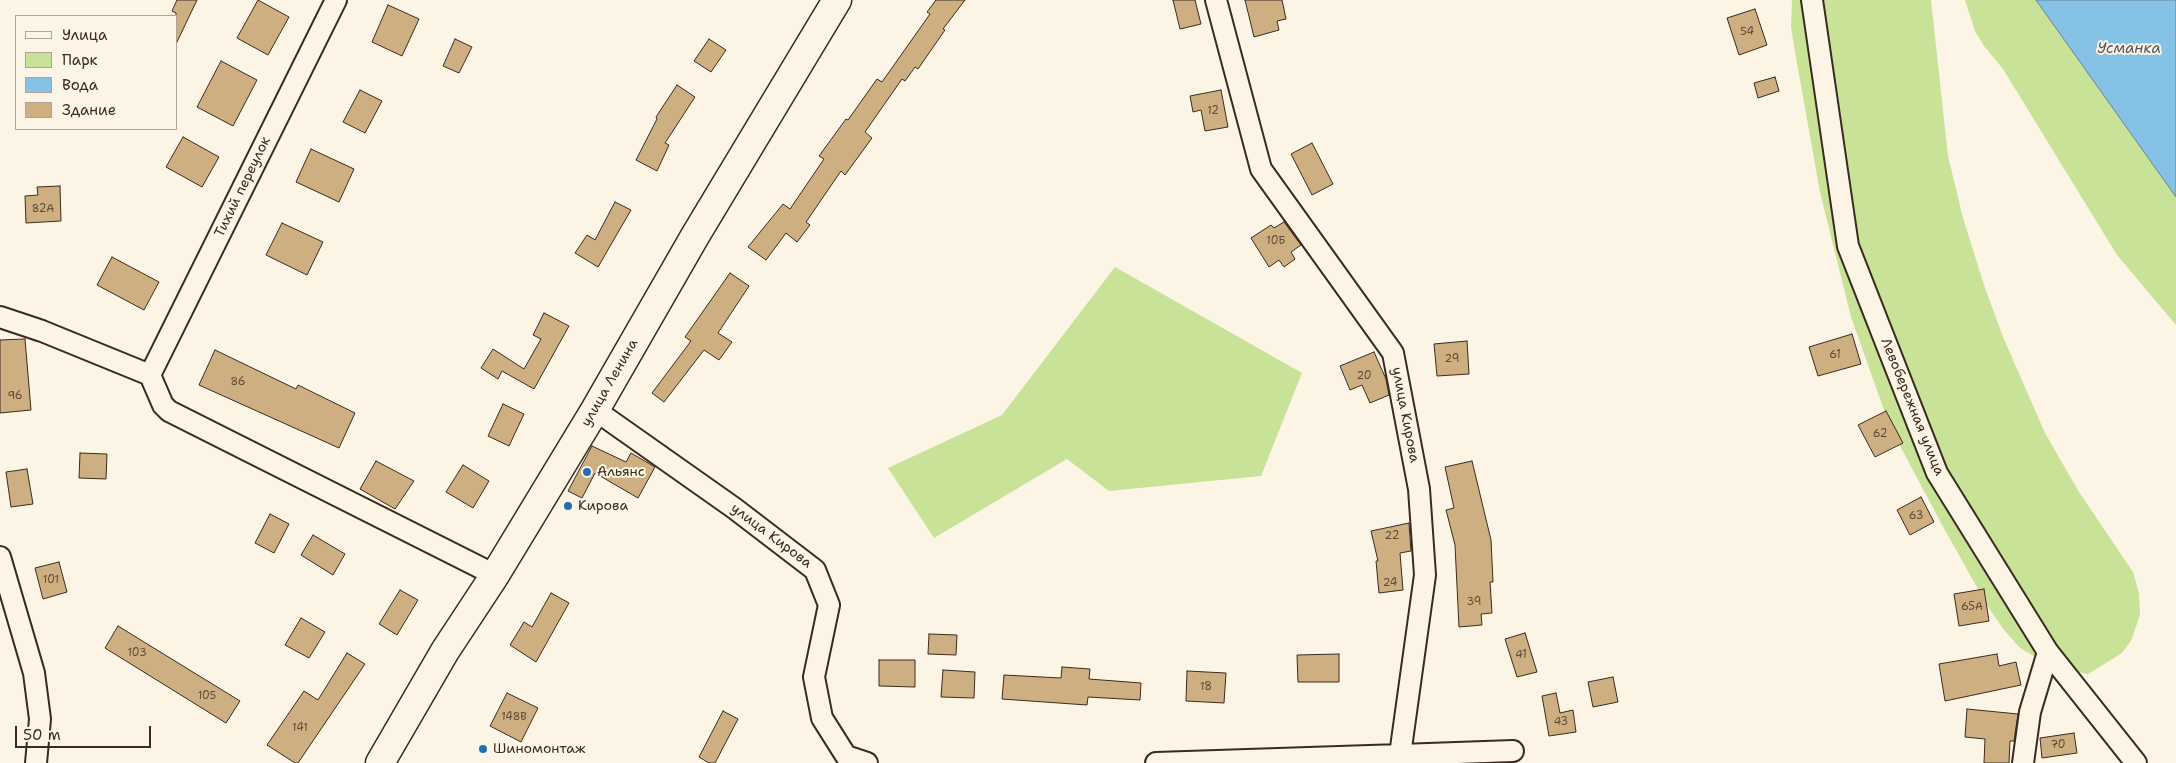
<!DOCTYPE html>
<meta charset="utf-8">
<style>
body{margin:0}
#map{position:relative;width:2176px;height:763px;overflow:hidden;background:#fcf5e5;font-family:"Shantell Sans",sans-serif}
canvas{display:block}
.legend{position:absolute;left:15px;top:15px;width:162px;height:115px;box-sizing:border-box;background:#fcf5e5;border:1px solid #afa495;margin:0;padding:6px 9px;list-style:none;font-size:15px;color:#3b2a1e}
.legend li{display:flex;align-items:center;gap:10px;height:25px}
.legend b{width:25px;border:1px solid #afa495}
.scale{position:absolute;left:15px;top:726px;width:136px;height:22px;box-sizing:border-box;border:2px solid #3b2a1e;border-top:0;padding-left:6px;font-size:15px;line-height:18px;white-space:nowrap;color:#3b2a1e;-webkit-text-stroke:4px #fcf5e5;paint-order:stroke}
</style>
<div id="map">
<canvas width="2176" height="763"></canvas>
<ul class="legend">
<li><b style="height:6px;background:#fcf5e5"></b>Улица</li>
<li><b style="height:14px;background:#c8e298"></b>Парк</li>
<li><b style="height:14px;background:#85c2e5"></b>Вода</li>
<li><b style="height:14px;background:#ceaf82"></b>Здание</li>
</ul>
<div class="scale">50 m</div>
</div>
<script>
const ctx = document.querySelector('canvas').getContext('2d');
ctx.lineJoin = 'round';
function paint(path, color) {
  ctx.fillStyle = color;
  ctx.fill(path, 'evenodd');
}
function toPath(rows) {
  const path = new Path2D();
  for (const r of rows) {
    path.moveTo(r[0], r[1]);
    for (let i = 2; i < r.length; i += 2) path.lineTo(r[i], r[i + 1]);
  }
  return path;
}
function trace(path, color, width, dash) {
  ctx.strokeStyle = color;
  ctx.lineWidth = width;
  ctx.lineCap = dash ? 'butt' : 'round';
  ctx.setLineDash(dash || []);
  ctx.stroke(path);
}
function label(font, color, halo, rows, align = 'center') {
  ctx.font = font + ' "Shantell Sans",sans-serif';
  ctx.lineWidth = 4;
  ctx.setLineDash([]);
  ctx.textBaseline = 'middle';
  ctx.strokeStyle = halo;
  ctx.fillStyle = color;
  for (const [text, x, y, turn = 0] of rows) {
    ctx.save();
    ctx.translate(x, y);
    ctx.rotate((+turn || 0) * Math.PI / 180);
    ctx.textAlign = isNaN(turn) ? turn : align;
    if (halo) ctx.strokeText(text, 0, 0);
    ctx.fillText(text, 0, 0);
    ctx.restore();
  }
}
paint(toPath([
 [1792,0,1931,0,1948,156,1963,218,1984,285,2003,337,2045,433,2079,492,2133,572,2139,593,2140,615,2131,641,2122,653,2088,674,2049,666,2019,647,2004,630,1988,607,1941,523,1890,427,1851,317,1820,192,1795,52,1791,27],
 [1965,0,2176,0,2176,325,2117,255,2003,69,1984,46,1975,31],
 [1115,267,1302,373,1261,476,1109,491,1067,459,934,538,888,468,1002,415]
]), '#c8e298');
const water = toPath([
 [2036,0,2176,0,2176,197,2036,0]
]);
paint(water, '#85c2e5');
trace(water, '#678595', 1);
const building = toPath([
 [177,0,197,0,176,44,176,13,172,11,177,0],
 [258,0,289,17,268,55,237,38,258,0],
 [936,0,965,0,943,29,945,30,918,69,915,67,905,81,902,79,865,132,872,138,845,175,841,171,806,222,810,225,797,242,786,233,766,260,748,247,783,204,790,209,824,159,819,156,846,119,848,120,877,79,882,82,930,14,927,12,936,0],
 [1173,0,1195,0,1201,24,1180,29,1173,0],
 [1245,0,1282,0,1286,19,1277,21,1279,30,1254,37,1245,0],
 [388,5,419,19,402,56,372,42,388,5],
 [1755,9,1767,45,1739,55,1727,18,1755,9],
 [455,39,472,47,459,73,443,66,455,39],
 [709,39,726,50,711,72,694,61,709,39],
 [221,61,257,80,233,126,197,107,221,61],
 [1775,77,1779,91,1758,98,1754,83,1775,77],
 [677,85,695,97,665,143,669,145,657,171,636,160,657,119,656,117,677,85],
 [360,90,382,101,365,133,343,122,360,90],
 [1221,90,1228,127,1205,131,1201,110,1193,112,1190,96,1221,90],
 [183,137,219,157,202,187,166,167,183,137],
 [1312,143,1333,184,1312,195,1291,154,1312,143],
 [311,149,354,169,339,202,296,182,311,149],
 [60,186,61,221,26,223,25,196,38,195,37,187,60,186],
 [615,202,631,210,598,267,575,253,587,235,595,240,615,202],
 [1284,222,1301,245,1291,252,1295,259,1284,267,1279,260,1269,267,1251,238,1271,225,1274,228,1284,222],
 [282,223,323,242,307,275,266,255,282,223],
 [112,257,159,282,144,310,97,285,112,257],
 [730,273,749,286,718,333,732,342,719,360,704,350,664,402,652,393,691,341,685,337,730,273],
 [544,313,569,326,534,389,502,371,498,379,481,368,493,349,524,369,541,339,533,335,544,313],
 [1852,334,1861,364,1818,376,1809,347,1852,334],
 [25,339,31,410,0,413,0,340,25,339],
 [1467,341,1469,374,1437,376,1434,344,1467,341],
 [215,350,296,389,298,385,355,413,339,448,199,385,215,350],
 [1374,352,1386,379,1389,395,1370,403,1362,385,1350,390,1340,366,1374,352],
 [503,404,524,414,509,446,488,436,503,404],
 [1886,411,1903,443,1875,457,1858,425,1886,411],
 [592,446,626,462,631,453,655,467,638,498,595,473,582,498,568,491,592,446],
 [80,453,107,454,106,479,79,478,80,453],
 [376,461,414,481,395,509,360,489,376,461],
 [1472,461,1491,540,1493,582,1490,582,1492,613,1481,614,1482,625,1459,627,1455,545,1446,510,1454,508,1445,467,1472,461],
 [463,465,489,481,473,508,446,492,463,465],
 [27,469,33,504,11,507,6,472,27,469],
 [1921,497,1934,522,1910,535,1897,510,1921,497],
 [270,514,289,524,274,553,255,543,270,514],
 [1409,523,1411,551,1400,553,1403,590,1379,593,1376,561,1378,561,1371,531,1409,523],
 [313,535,345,554,333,575,301,555,313,535],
 [59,562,67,592,43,599,35,568,59,562],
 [1984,589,1989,621,1959,626,1954,594,1984,589],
 [400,590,418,600,397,635,379,624,400,590],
 [551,593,569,603,536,662,510,645,524,622,532,627,551,593],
 [301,618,325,632,309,658,285,645,301,618],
 [118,626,240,701,226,723,105,648,118,626],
 [1525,633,1537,672,1517,677,1505,639,1525,633],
 [929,634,957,635,956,655,928,654,929,634],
 [347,653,365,664,298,763,295,763,267,745,304,691,318,700,347,653],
 [1339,654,1339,682,1298,682,1297,655,1339,654],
 [1997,654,1999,666,2016,662,2021,685,1945,701,1939,664,1997,654],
 [879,660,915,660,915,687,879,686,879,660],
 [1062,667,1090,669,1089,679,1141,683,1140,700,1088,697,1087,705,1002,699,1004,675,1061,678,1062,667],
 [943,670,975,672,974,698,941,697,943,670],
 [1187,671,1226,673,1224,703,1186,701,1187,671],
 [1613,677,1618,702,1593,707,1588,682,1613,677],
 [507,693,538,708,521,742,490,726,507,693],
 [1556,693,1560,713,1573,710,1576,732,1549,736,1542,696,1556,693],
 [1967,709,2018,714,2014,741,2010,741,2009,763,1984,763,1985,739,1965,737,1967,709],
 [723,711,738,719,715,763,709,763,699,757,723,711],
 [2074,733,2077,753,2042,758,2040,738,2074,733]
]);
paint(building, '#ceaf82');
trace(building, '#3b2a1e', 1);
const minor = toPath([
 [1812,0,1848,246,1937,473,2048,652,2136,763],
 [0,317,42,331,150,375,163,405,169,411,495,575],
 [150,375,336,0],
 [595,410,734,508,815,570,829,605,814,677,822,718,846,756,867,763],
 [0,557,34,673,40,719,36,763],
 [1156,763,1400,755,1425,575,1419,489,1393,353,1261,169,1216,0],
 [1401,763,1400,755,1513,751],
 [2023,763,2030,712,2048,652]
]);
const secondary = toPath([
 [380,763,445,651,495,575,595,410,695,236,837,0]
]);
trace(minor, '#3b2a1e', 24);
trace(secondary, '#3b2a1e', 31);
trace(minor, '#fcf5e5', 20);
trace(secondary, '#fcf5e5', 28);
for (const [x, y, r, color] of [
 [587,472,5,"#1f6fb2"],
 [568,506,5,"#1f6fb2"],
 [483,749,5,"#1f6fb2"]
]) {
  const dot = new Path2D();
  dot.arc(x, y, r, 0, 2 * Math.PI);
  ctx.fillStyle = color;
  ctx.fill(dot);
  trace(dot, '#fcf5e5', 2);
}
label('11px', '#604b37', null, [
 ["54",1747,32],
 ["12",1213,111],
 ["82А",43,209],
 ["10Б",1276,241],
 ["61",1835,355],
 ["29",1452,359],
 ["20",1364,376],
 ["86",238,382],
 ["96",15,396],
 ["62",1880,434],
 ["63",1916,516],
 ["22",1392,536],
 ["101",51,580],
 ["24",1390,583],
 ["39",1474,602],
 ["65А",1972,607],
 ["103",137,653],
 ["41",1521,655],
 ["18",1206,687],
 ["105",207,696],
 ["148В",514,717],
 ["43",1561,722],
 ["141",300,728],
 ["70",2058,745]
]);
label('14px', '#3b2a1e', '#fcf5e5', [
 ["Тихий переулок",243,187,-64],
 ["улица Ленина",610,383,-60],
 ["Левобережная улица",1912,407,68],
 ["улица Кирова",1405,415,79],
 ["улица Кирова",771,536,37]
]);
label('14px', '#3b2a1e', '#fcf5e5', [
 ["Альянс",597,472],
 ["Кирова",578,506],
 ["Шиномонтаж",493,749]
], 'left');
label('italic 15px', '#51585a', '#fcf5e5', [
 ["Усманка",2129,49]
]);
</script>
